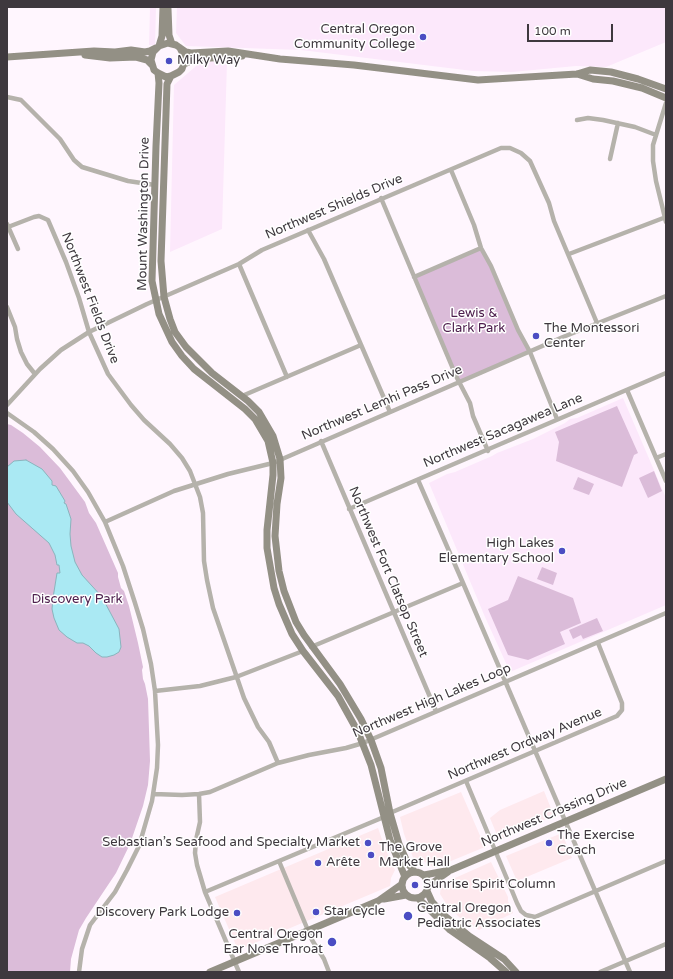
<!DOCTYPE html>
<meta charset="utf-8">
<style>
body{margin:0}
#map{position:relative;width:673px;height:979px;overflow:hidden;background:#fff6fe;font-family:"Varela Round",sans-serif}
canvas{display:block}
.frame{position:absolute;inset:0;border:8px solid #3e383e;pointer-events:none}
.scale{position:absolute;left:527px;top:24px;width:86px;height:18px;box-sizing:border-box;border:2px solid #3e383e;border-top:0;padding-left:5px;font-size:12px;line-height:14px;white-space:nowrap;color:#3e383e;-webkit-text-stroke:3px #fff;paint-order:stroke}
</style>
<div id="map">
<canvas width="673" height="979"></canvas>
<div class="frame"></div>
<div class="scale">100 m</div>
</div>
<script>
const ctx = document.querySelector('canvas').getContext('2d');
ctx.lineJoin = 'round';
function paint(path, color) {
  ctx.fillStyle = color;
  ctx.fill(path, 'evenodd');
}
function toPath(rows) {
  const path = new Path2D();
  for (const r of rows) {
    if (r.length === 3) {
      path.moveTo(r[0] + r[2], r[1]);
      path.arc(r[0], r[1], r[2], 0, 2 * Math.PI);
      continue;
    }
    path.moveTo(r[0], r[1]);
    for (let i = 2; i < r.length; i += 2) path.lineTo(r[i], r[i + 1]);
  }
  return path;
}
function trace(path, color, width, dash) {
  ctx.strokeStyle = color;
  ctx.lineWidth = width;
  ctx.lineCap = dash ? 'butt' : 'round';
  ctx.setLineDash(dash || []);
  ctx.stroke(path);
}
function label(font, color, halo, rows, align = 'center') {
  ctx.font = font + ' "Varela Round",sans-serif';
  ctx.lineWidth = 3;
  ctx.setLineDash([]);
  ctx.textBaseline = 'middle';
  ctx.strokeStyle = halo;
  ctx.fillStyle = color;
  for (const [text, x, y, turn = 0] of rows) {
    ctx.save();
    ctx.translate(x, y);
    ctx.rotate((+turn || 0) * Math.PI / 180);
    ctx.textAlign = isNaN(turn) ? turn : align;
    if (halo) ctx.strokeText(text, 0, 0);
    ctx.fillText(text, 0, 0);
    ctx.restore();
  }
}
paint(toPath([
 [544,791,554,816,499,840,490,818,500,810],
 [461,792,485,847,434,868,422,860,414,860,404,834,400,817],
 [378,828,385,848,395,870,391,878,390,886,238,950,215,897],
 [562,833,572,858,517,881,506,856],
 [491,862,508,897,508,901,513,913,479,930,459,917,447,905,440,894,441,886,446,882]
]), '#fee9ee');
paint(toPath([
 [150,7,156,7,155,45,149,45],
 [177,7,666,7,666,42,606,67,576,66,512,72,473,71,301,50,186,46,176,33],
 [202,61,227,62,222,229,170,252,174,85],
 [623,398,666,498,666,605,510,672,485,617,429,483,447,474,455,472,492,456,497,453,533,439,565,423,570,419,577,418]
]), '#fce8fb');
paint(toPath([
 [481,248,530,352,459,382,414,277],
 [617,406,638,453,634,455,622,487,556,461,559,442,555,432],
 [7,424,11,425,23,433,40,447,60,468,85,502,89,513,96,523,118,573,118,577,121,588,124,591,129,606,138,643,143,667,142,670,143,679,145,684,148,699,150,761,148,785,143,806,130,844,116,873,86,918,79,930,71,959,70,972,7,972],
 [654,471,662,491,648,498,639,478],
 [578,477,594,484,589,495,573,489],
 [542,567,557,573,553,585,537,579],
 [518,576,573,598,581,623,560,632,565,644,528,660,508,655,488,609,508,600],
 [597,618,603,631,583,639,581,635,573,639,569,630]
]), '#dbbcd9');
const water = toPath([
 [26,460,42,469,52,481,52,485,56,486,65,501,64,503,66,504,71,519,70,534,71,546,75,562,82,575,102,597,119,629,121,647,119,652,114,655,107,657,102,657,96,653,89,646,83,643,77,643,67,637,59,630,54,618,52,609,53,598,57,573,60,573,59,565,57,565,55,555,49,543,16,514,7,502,7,467,14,461,26,460]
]);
paint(water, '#aae9f3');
trace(water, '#8ab4bd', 1);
trace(toPath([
 [7,97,21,100,60,139,74,160,82,167,128,181,155,185],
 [666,103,653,145,653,161,656,181,666,222],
 [577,120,588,118,603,120,635,127,656,135],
 [610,159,618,123],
 [451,170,474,225,481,248,491,266,518,330,530,352,557,419],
 [381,198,456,376,470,403,473,416,488,451],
 [7,224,18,249],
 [8,227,34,217,39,216,48,220,66,262,79,298,89,332,108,374,131,405,144,420,170,444,182,458,190,471,200,497,203,513,204,561,207,580,213,608,244,698,258,727,269,742,278,763],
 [308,230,324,259,390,412],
 [569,254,666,217],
 [239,264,287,377],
 [414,277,481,248],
 [7,307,15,327,17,339,21,352,27,364,35,374],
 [627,390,666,481],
 [242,396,361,345],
 [7,405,40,369,61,350,89,332,147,304,239,264,262,250,501,148,510,148,521,153,530,161,549,203,554,221,597,323],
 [7,413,34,432,53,449,73,471,88,492,105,522,123,566,135,603,143,629,151,664,155,691,158,745,157,768,152,801,139,846,127,870,115,892,90,925,82,949,79,972],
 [321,441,436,711],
 [656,458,666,454],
 [418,480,463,583,630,972],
 [349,509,666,373],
 [105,522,174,491,228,474,273,463,563,337,666,296],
 [311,647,463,583],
 [155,691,200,686,236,677,303,651],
 [466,781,510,886,517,903,521,911,526,915,535,917,666,861],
 [154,794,182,795,199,794,210,792,278,763,309,755,346,748,363,743,666,613],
 [199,794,200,822,196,840,195,853,197,865,205,892,239,972],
 [390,813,617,716,622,710,622,703,598,643],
 [279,861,312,940,324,959,329,972],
 [205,892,384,817],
 [600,972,666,944]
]), '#b5b2ab', 4.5);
trace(toPath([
 [168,9,169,35,172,44],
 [159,46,162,36,163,7],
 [180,48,184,56,185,60,182,69,179,72,171,76,166,77,158,73,154,70,151,60,153,52,159,46,168,43,176,45,186,52,191,53,228,51,280,59,354,65,478,80,577,74,590,70,611,72,638,79,666,89],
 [85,55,110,58,136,57,147,60,152,65],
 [7,57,94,51,115,52,131,50,145,52,150,51,156,48],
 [184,64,195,59,242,56],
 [158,73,159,83,156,146,152,281,159,314,172,342,182,356,194,369,245,409,255,419,268,441,273,463,273,475,267,530,267,548,274,588,279,604,292,634,303,651,338,696,358,732,371,765,390,840,405,877],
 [577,74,593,79,613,81,642,88,666,98],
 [171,76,167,84,161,261,164,297,170,319,175,332,186,347,212,373,248,401,259,412,273,436,280,459,281,478,277,504,275,536,279,571,284,591,296,622,304,635,340,684,361,719,371,740,381,768,390,813,399,844,408,864,415,872],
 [415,885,13],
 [424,875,451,870,666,779],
 [428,886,448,872],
 [427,891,432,902,446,917,469,936,504,959,516,972],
 [418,898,450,930,490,958,506,972],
 [384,899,406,895],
 [210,972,378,901,402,884]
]), '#939085', 7);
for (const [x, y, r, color] of [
 [423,37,4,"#4b4dc3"],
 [169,61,4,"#4b4dc3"],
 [536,336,4,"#4b4dc3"],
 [562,551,4,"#4b4dc3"],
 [368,843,4,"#4b4dc3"],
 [549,843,4,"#4b4dc3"],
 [371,855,4,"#4b4dc3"],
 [318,863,4,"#4b4dc3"],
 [415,885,4,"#4b4dc3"],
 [316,912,4,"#4b4dc3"],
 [237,913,4,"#4b4dc3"],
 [408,916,5,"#4b4dc3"],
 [332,942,5,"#4b4dc3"]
]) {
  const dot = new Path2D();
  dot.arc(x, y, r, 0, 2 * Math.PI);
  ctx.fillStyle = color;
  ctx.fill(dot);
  trace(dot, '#fff', 1.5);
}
label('13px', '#3e383e', '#fff', [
 ["Central Oregon",415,30,"right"],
 ["Community College",415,45,"right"],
 ["Milky Way",177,61],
 ["The Montessori",544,329],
 ["Center",544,344],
 ["High Lakes",554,544,"right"],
 ["Elementary School",554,559,"right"],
 ["The Exercise",557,836],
 ["Coach",557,851],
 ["Sebastian’s Seafood and Specialty Market",360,843,"right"],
 ["The Grove",379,848],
 ["Market Hall",379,863],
 ["Arête",326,863],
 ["Sunrise Spirit Column",423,885],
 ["Central Oregon",417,909],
 ["Pediatric Associates",417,924],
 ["Star Cycle",324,912],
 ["Discovery Park Lodge",229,913,"right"],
 ["Central Oregon",323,935,"right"],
 ["Ear Nose Throat",323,950,"right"]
], 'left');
label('13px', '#3e383e', '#fff', [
 ["Northwest Shields Drive",334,207,-23],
 ["Mount Washington Drive",144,214,-89],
 ["Northwest Fields Drive",90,298,69],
 ["Northwest Lemhi Pass Drive",382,403,-23],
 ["Northwest Sacagawea Lane",503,431,-23],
 ["Northwest Fort Clatsop Street",388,572,67],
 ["Northwest High Lakes Loop",432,701,-23],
 ["Northwest Ordway Avenue",525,744,-23],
 ["Northwest Crossing Drive",554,813,-23]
]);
label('13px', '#4e204e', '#fff', [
 ["Lewis &",474,314],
 ["Clark Park",474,329],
 ["Discovery Park",77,600]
]);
</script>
